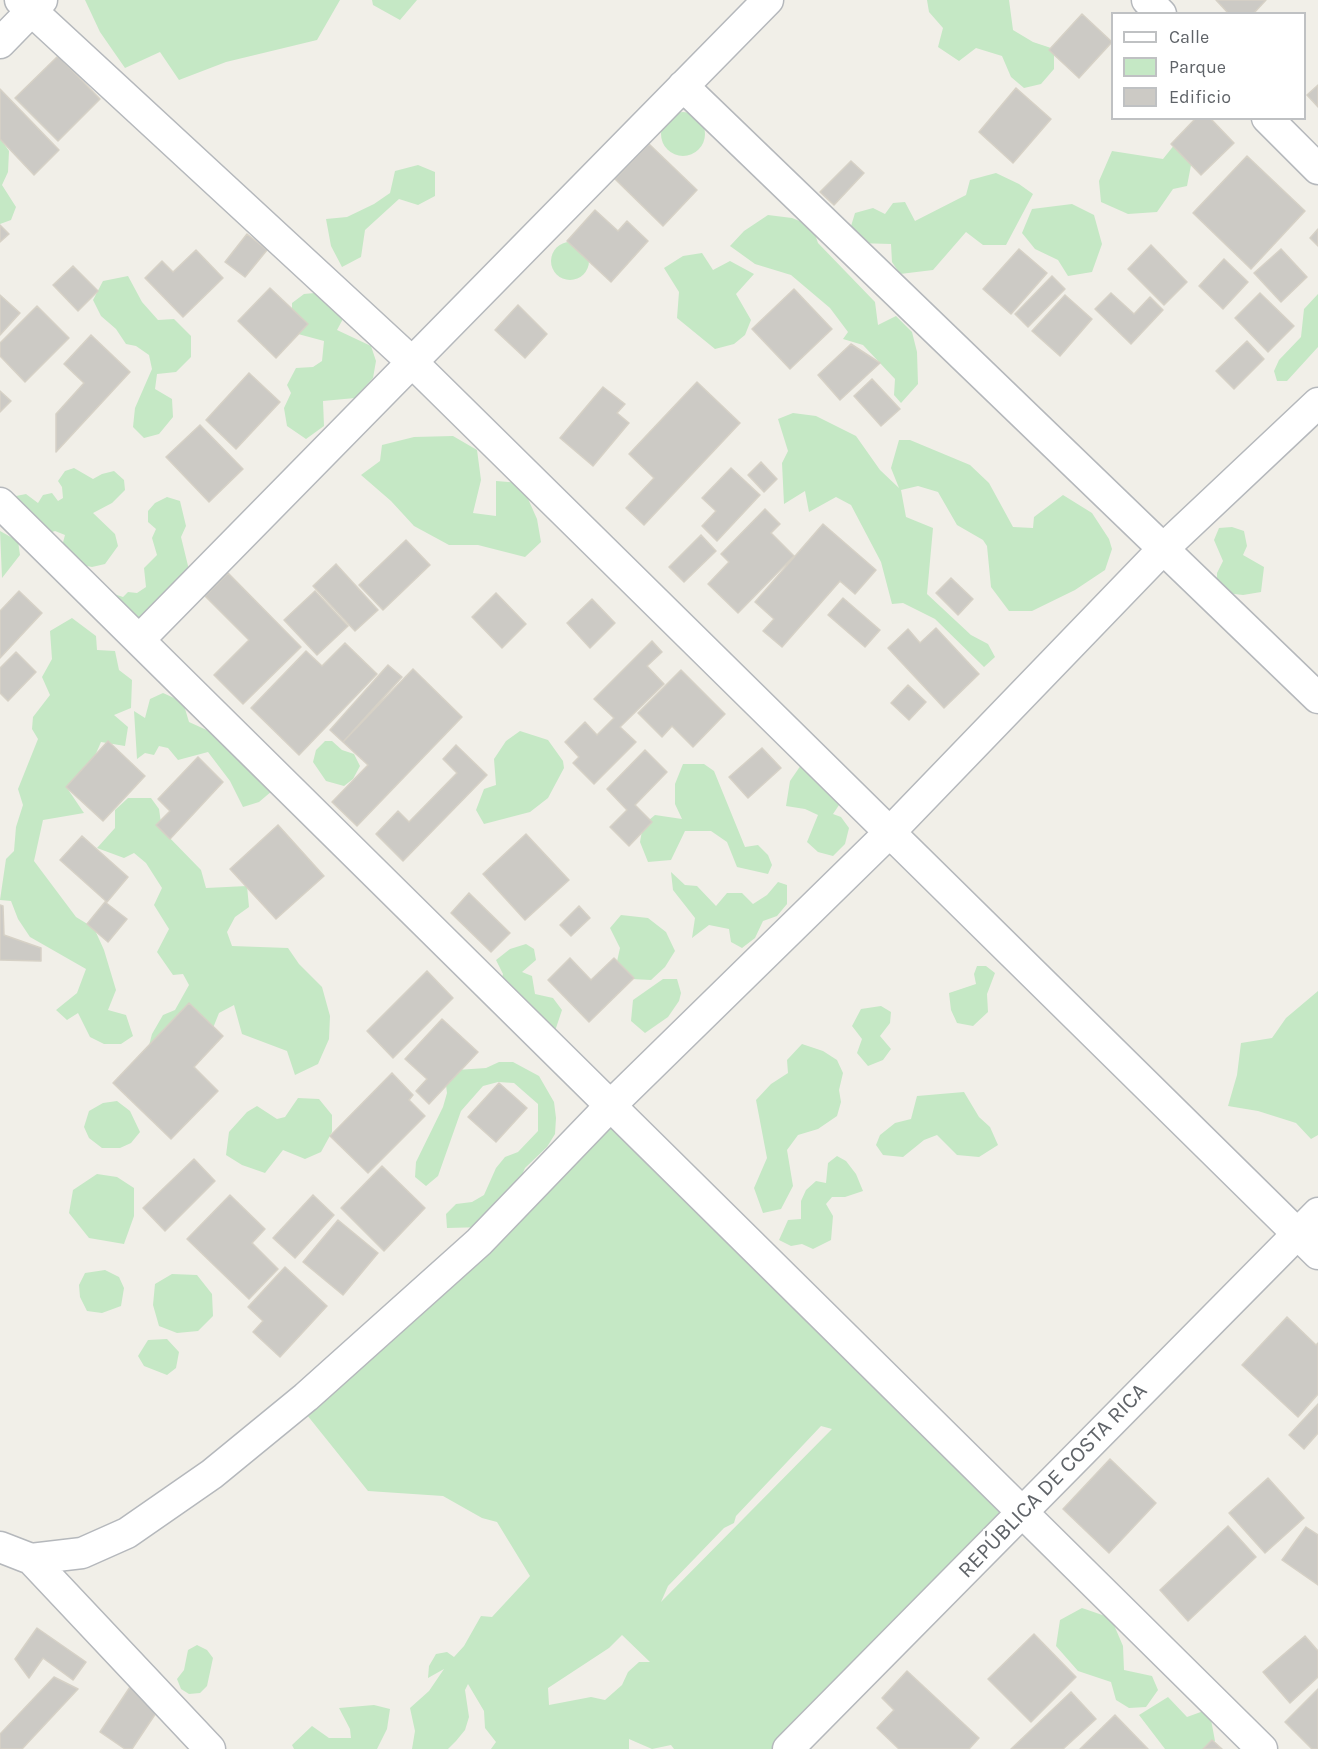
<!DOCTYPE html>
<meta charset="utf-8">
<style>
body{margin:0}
#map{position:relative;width:1318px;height:1749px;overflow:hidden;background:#f1efe8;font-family:Karla,sans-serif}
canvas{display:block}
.legend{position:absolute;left:1111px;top:12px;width:195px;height:108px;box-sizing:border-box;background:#fff;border:2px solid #bfc1c3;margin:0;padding:8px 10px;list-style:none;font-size:18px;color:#5f6368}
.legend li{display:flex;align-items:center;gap:12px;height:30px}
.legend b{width:30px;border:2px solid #bfc1c3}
</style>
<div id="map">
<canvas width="1318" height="1749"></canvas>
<ul class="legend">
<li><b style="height:8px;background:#fff"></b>Calle</li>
<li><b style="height:16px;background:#c5e8c5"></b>Parque</li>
<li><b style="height:16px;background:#cccac5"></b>Edificio</li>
</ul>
</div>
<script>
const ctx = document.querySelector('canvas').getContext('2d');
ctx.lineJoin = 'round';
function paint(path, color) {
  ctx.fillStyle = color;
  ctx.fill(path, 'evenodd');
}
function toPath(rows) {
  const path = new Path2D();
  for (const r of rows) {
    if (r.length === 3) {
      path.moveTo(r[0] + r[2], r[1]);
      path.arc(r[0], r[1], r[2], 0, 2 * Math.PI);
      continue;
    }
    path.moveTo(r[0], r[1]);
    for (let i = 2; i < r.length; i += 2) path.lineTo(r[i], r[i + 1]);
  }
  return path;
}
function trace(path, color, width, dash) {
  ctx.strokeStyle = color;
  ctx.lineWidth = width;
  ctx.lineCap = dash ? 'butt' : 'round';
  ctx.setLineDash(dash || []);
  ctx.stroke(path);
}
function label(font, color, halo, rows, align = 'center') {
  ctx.font = font + ' Karla,sans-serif';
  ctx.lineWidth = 4.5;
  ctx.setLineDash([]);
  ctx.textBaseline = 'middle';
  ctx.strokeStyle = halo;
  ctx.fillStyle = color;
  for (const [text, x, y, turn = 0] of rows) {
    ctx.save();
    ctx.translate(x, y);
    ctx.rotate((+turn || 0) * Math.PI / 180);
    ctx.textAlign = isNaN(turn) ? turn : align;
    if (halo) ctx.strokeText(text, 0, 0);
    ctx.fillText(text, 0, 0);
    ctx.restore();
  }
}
paint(toPath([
 [85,0,340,0,317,40,226,62,179,80,160,52,125,68,100,32],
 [372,0,417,0,400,20,373,5],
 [927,0,1009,0,1013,30,1033,42,1054,49,1054,69,1041,84,1024,88,1011,77,1002,56,976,48,959,61,938,47,943,28,929,12],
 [683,134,22],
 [0,138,9,151,8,172,2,185,16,207,11,220,0,224],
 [1175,144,1192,160,1187,186,1173,189,1157,212,1128,214,1101,202,1099,181,1112,151,1163,159],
 [418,165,435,172,435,196,418,205,399,199,365,230,361,257,342,267,331,246,326,219,347,217,374,204,390,193,395,171],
 [996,173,1019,184,1033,194,1006,245,983,245,966,232,933,270,900,274,892,262,891,244,857,243,848,236,855,213,873,208,885,214,893,203,905,202,915,221,966,195,970,180],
 [1072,204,1094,215,1102,244,1092,272,1068,276,1058,260,1035,249,1022,233,1032,209],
 [768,215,792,218,812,226,818,243,875,302,878,325,896,316,912,332,917,352,918,384,901,403,894,395,895,379,863,345,843,339,848,332,830,308,791,275,755,264,730,246,744,231],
 [570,261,19],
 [702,253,713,270,730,261,754,274,736,294,751,320,745,335,734,344,715,349,677,318,679,292,664,268,683,256],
 [128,276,142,302,158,320,174,319,191,336,191,357,176,372,157,374,155,389,172,399,173,417,159,434,144,438,133,427,135,408,152,369,149,355,136,346,126,344,116,329,101,316,93,300,103,281],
 [325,292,344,317,337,330,371,346,376,361,373,378,355,398,323,401,324,426,306,439,287,426,284,408,291,393,287,385,296,368,313,367,322,361,324,341,298,334,292,321,292,303,304,294],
 [1318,294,1318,347,1287,381,1277,381,1274,371,1279,360,1301,337,1304,309],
 [793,413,816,416,856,436,880,470,899,488,891,468,899,440,910,440,970,465,989,483,1013,527,1033,528,1034,517,1063,495,1092,513,1109,539,1112,549,1105,570,1075,590,1032,611,1009,611,991,587,987,546,983,540,957,525,938,492,918,486,901,490,906,517,933,528,927,594,971,635,988,644,995,657,984,667,935,619,903,603,892,604,881,562,851,505,836,497,809,512,805,491,784,504,782,463,788,451,778,419],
 [453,436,477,450,481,480,473,513,496,516,496,481,521,483,537,519,541,542,525,557,478,545,449,545,414,526,391,501,361,475,380,461,382,445,414,437],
 [74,468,93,479,102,474,114,471,124,480,125,490,112,503,93,513,115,534,118,546,105,564,92,567,82,565,62,546,65,535,55,531,30,540,11,505,16,496,26,494,38,503,43,495,52,493,58,501,63,498,62,487,58,481,65,471],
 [167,497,180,501,186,526,181,537,190,574,151,632,109,605,114,594,123,597,128,592,137,593,146,587,144,568,157,555,152,538,156,529,148,522,148,511,155,503],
 [1232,527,1244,531,1247,546,1243,555,1264,567,1261,592,1243,595,1226,593,1217,585,1217,573,1223,561,1214,540,1219,528],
 [0,531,18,541,20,555,2,578],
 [72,618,96,636,97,650,115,651,119,670,132,680,131,708,114,715,128,727,125,746,101,742,94,758,67,788,84,813,43,820,34,861,76,917,94,928,104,950,116,990,108,1010,126,1015,133,1036,121,1044,104,1044,90,1037,78,1013,67,1020,56,1010,77,993,86,969,30,937,18,919,11,901,0,900,6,859,14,851,16,827,23,805,18,789,38,739,32,729,33,717,50,695,42,677,52,659,50,631],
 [163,693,183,702,189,722,222,737,272,791,259,802,243,807,230,781,208,752,178,760,168,748,159,746,154,755,145,753,137,759,134,711,145,718,150,699],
 [520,731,548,740,563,761,564,768,548,798,530,812,484,824,476,810,484,789,496,785,494,759,506,741],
 [325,741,332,741,342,750,354,754,360,766,353,779,344,786,326,781,313,762,316,750],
 [683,764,704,764,714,771,745,847,758,845,768,855,772,865,768,874,737,867,727,842,711,831,685,831,671,860,648,862,640,842,643,825,655,815,682,819,675,804,675,784],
 [801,765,838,792,839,805,833,814,841,817,849,828,845,844,833,856,818,852,807,842,818,815,805,809,786,806,790,781],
 [128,798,151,798,159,809,162,830,201,870,206,888,247,886,249,907,235,917,227,932,232,946,288,948,299,964,322,987,330,1016,329,1039,318,1064,295,1075,287,1051,242,1034,234,1005,219,1013,213,1028,147,1053,152,1034,163,1015,175,1010,189,985,183,974,173,975,157,952,169,929,154,905,162,888,146,863,134,853,124,858,97,848,115,828,115,810],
 [671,872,685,885,697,886,716,906,727,893,742,893,753,904,767,895,778,882,787,885,787,904,777,916,763,921,755,938,742,948,731,942,729,929,709,925,692,938,695,918,673,890],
 [621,915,648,918,666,932,675,951,665,967,651,980,632,979,616,966,620,948,610,928],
 [526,944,534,949,536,960,522,972,532,976,535,994,553,998,562,1010,555,1031,498,990,503,974,496,960,510,949],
 [977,966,986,966,995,973,987,994,988,1012,973,1026,957,1023,951,1010,949,993,976,984,974,974],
 [663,979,677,979,681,993,679,1001,668,1017,645,1033,631,1021,633,1000],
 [1318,991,1318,1135,1311,1139,1296,1123,1258,1111,1228,1106,1237,1075,1241,1043,1272,1038,1286,1018],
 [881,1006,891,1012,890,1023,880,1036,891,1049,883,1060,868,1066,857,1053,862,1039,852,1026,861,1009],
 [802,1044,823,1051,837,1060,843,1073,839,1090,841,1102,837,1116,818,1129,798,1135,787,1150,793,1186,781,1209,763,1213,754,1188,767,1158,756,1100,771,1084,788,1073,787,1060],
 [499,1062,513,1062,539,1076,554,1102,556,1118,555,1134,547,1147,525,1168,519,1182,485,1227,447,1228,446,1214,456,1204,472,1202,484,1195,496,1168,505,1157,518,1152,538,1131,538,1104,514,1083,498,1082,483,1086,461,1111,438,1176,426,1186,415,1177,416,1162,443,1107,447,1093,445,1077,457,1070,486,1068],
 [964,1092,979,1117,990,1127,998,1145,979,1157,957,1155,937,1135,924,1140,903,1157,883,1155,876,1145,880,1135,895,1123,911,1119,917,1096],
 [298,1098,319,1099,332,1115,332,1132,321,1152,305,1159,283,1150,265,1173,242,1165,226,1155,229,1132,247,1112,257,1106,277,1119,285,1117],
 [117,1101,130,1111,140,1132,131,1143,120,1148,102,1148,89,1138,84,1127,89,1111,103,1103],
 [612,1115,1010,1514,775,1749,674,1749,671,1745,652,1749,629,1739,629,1749,491,1749,496,1742,485,1728,484,1711,468,1684,465,1690,469,1717,465,1730,456,1741,448,1749,412,1749,415,1731,410,1708,429,1691,444,1669,428,1678,429,1666,436,1654,447,1652,454,1657,464,1646,481,1616,492,1617,530,1576,497,1522,482,1518,443,1496,368,1491,307,1415],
 [821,1426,832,1429,661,1602,668,1586,724,1528,734,1523,736,1516],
 [622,1635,650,1662,639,1662,628,1672,622,1685,605,1700,591,1697,549,1705,548,1688,609,1648],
 [837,1156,846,1161,856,1174,863,1191,845,1197,832,1197,826,1204,833,1216,831,1240,813,1249,802,1244,791,1246,779,1240,788,1220,801,1219,801,1201,806,1190,816,1181,826,1183,828,1163],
 [97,1174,117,1177,134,1188,134,1216,124,1244,89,1238,69,1213,73,1190],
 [105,1270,119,1277,124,1288,121,1306,102,1313,87,1311,80,1297,79,1285,85,1273],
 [172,1274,197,1275,212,1294,213,1316,198,1331,177,1333,159,1326,153,1305,155,1284],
 [167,1339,179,1352,176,1368,167,1375,144,1366,138,1356,148,1340],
 [1082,1608,1111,1618,1123,1646,1124,1670,1152,1676,1158,1690,1146,1707,1129,1708,1116,1700,1111,1682,1078,1671,1056,1646,1060,1620],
 [197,1645,207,1650,213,1658,207,1686,200,1693,189,1694,181,1689,177,1679,184,1670,188,1650],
 [1168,1697,1187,1717,1209,1709,1215,1741,1203,1749,1165,1749,1139,1715],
 [374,1705,390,1709,387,1729,377,1749,294,1749,292,1745,312,1726,329,1738,351,1738,350,1729,339,1708]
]), '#c5e8c5');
const building = toPath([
 [1216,0,1266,0,1253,14,1229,14,1216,0],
 [1082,14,1112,42,1079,78,1049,50,1082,14],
 [58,56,100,99,58,141,15,98,58,56],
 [1318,85,1318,107,1307,95,1318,85],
 [1016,88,1051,119,1013,163,979,132,1016,88],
 [0,89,59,150,34,175,0,139,0,89],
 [1196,118,1210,118,1234,143,1201,175,1171,144,1196,118],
 [649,144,697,190,663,226,615,179,649,144],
 [1247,156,1305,211,1251,269,1193,213,1247,156],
 [851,161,864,173,834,205,820,192,851,161],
 [595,210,618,231,627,221,648,241,611,282,567,241,595,210],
 [0,225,9,234,0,242,0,225],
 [1318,229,1318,246,1310,238,1318,229],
 [247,234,267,250,245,277,225,262,247,234],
 [1151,245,1187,282,1164,305,1128,269,1151,245],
 [1019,249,1047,273,1011,314,983,289,1019,249],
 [1281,249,1307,277,1281,302,1254,273,1281,249],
 [196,250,223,278,183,317,145,278,162,261,173,272,196,250],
 [1224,259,1248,282,1223,309,1199,286,1224,259],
 [73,266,98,291,78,311,53,285,73,266],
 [1052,276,1065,289,1028,327,1015,314,1052,276],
 [270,288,308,324,276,358,238,321,270,288],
 [794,289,832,329,790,369,752,329,794,289],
 [1111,293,1134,314,1150,297,1163,310,1131,344,1095,309,1111,293],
 [1260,293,1294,326,1268,352,1235,318,1260,293],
 [0,295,20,313,0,335,0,295],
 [1065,295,1092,319,1060,356,1032,331,1065,295],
 [518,305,547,334,525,358,495,330,518,305],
 [37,306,69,338,25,382,0,356,0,343,37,306],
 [91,335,130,372,56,452,56,414,84,383,64,364,91,335],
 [1247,341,1264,359,1234,389,1216,371,1247,341],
 [851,344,880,363,840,400,818,375,851,344],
 [249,373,280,402,236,449,206,420,249,373],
 [872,379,900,409,881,426,854,396,872,379],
 [697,382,740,423,644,525,626,508,654,478,629,454,697,382],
 [603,387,625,404,617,413,629,423,593,466,560,438,603,387],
 [0,391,11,401,0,412,0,391],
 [200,425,243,469,209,502,166,457,200,425],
 [761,462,777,479,764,492,748,475,761,462],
 [731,468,760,495,717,541,702,526,716,511,702,498,731,468],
 [765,509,780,524,771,533,794,556,738,613,708,584,729,562,721,554,765,509],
 [823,524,876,570,855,594,840,581,782,647,763,631,774,619,755,602,823,524],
 [701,535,716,551,684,582,669,567,701,535],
 [406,540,430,565,383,610,359,585,406,540],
 [336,564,378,610,355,631,313,586,336,564],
 [228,573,301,647,243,704,214,675,249,640,205,596,228,573],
 [951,578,973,599,958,615,936,593,951,578],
 [19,591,42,613,0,658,0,611,19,591],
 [315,591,348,626,317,655,284,620,315,591],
 [496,593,526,624,502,648,472,617,496,593],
 [843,598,880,630,865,647,828,615,843,598],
 [592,599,615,623,590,648,567,623,592,599],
 [936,628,979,674,944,708,888,648,908,629,920,643,936,628],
 [652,641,662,652,647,666,664,684,620,727,636,742,594,784,573,763,579,757,565,742,585,722,597,735,614,718,594,699,652,641],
 [345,643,377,674,299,755,251,708,306,651,322,666,345,643],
 [16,652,36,672,8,701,0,693,0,668,16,652],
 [388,665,402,677,343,742,330,730,388,665],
 [413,669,462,717,357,826,332,802,368,765,343,742,413,669],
 [681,670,725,714,693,747,672,726,662,737,638,713,681,670],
 [908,685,926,702,909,720,891,703,908,685],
 [108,741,145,776,103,821,66,787,108,741],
 [456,745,487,775,403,861,376,834,398,811,409,822,457,773,443,759,456,745],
 [762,748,781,768,748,798,729,777,762,748],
 [645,750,667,772,635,805,652,822,629,846,610,827,627,810,607,789,645,750],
 [198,757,223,782,170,839,156,825,170,811,158,799,198,757],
 [278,825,324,876,276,919,230,869,278,825],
 [526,834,569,880,525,920,483,874,526,834],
 [82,836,128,877,107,902,60,860,82,836],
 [469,893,510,933,491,952,451,913,469,893],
 [105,902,127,919,108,942,87,924,105,902],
 [0,905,3,906,4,935,41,948,41,961,0,960,0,905],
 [579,906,590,918,571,936,560,925,579,906],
 [570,958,591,980,614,958,634,978,589,1022,548,980,570,958],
 [427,971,453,998,393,1058,367,1031,427,971],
 [189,1003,223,1036,194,1067,218,1091,171,1139,113,1083,189,1003],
 [442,1019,478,1052,429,1104,416,1091,427,1079,405,1059,442,1019],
 [392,1073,413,1095,409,1100,425,1116,368,1173,330,1136,392,1073],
 [499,1083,527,1108,496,1142,468,1117,499,1083],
 [194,1159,215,1181,165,1231,143,1208,194,1159],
 [382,1166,425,1208,384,1251,341,1208,382,1166],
 [230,1195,265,1229,252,1243,278,1269,249,1299,187,1239,230,1195],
 [313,1195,334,1215,295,1258,273,1238,313,1195],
 [338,1220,378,1253,343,1295,303,1262,338,1220],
 [285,1267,327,1306,280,1357,253,1332,263,1321,248,1307,285,1267],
 [1287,1317,1316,1345,1318,1343,1318,1394,1298,1417,1242,1365,1287,1317],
 [1318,1404,1318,1433,1304,1449,1289,1435,1318,1404],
 [1110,1459,1156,1503,1109,1553,1063,1509,1110,1459],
 [1268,1478,1304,1518,1265,1553,1229,1513,1268,1478],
 [1228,1526,1256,1557,1188,1621,1160,1590,1228,1526],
 [1306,1527,1318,1535,1318,1585,1282,1560,1306,1527],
 [37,1628,86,1662,73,1680,43,1658,29,1678,15,1659,37,1628],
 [1034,1634,1076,1677,1031,1722,988,1679,1034,1634],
 [1305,1636,1318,1651,1318,1677,1290,1703,1263,1672,1305,1636],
 [907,1671,979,1738,969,1749,899,1749,877,1728,894,1710,882,1698,907,1671],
 [54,1677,78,1689,22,1749,0,1749,0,1734,54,1677],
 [130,1687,160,1707,132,1749,125,1749,100,1732,130,1687],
 [1318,1689,1318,1749,1312,1749,1285,1722,1318,1689],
 [1071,1692,1096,1719,1063,1749,1011,1749,1071,1692],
 [1115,1715,1148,1749,1080,1749,1115,1715],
 [1212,1740,1222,1749,1203,1749,1212,1740]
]);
paint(building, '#cccac5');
trace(building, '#d6d1c6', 1.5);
const street = toPath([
 [20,0,412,362,1318,1254],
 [1147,0,1161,14],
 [0,43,42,0],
 [683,86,1318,698],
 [1267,118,1318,169],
 [0,503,1262,1749],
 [140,639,768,0],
 [0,1547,31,1559,82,1553,127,1533,212,1474,306,1397,479,1242,611,1105,890,832,1164,548,1318,403],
 [31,1559,210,1749],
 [788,1749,1318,1213]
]);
trace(street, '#b5b8bc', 33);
trace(street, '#fff', 30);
label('22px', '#5f6368', '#fff', [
 ["REPÚBLICA DE COSTA RICA",1053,1481,-46]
]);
</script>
